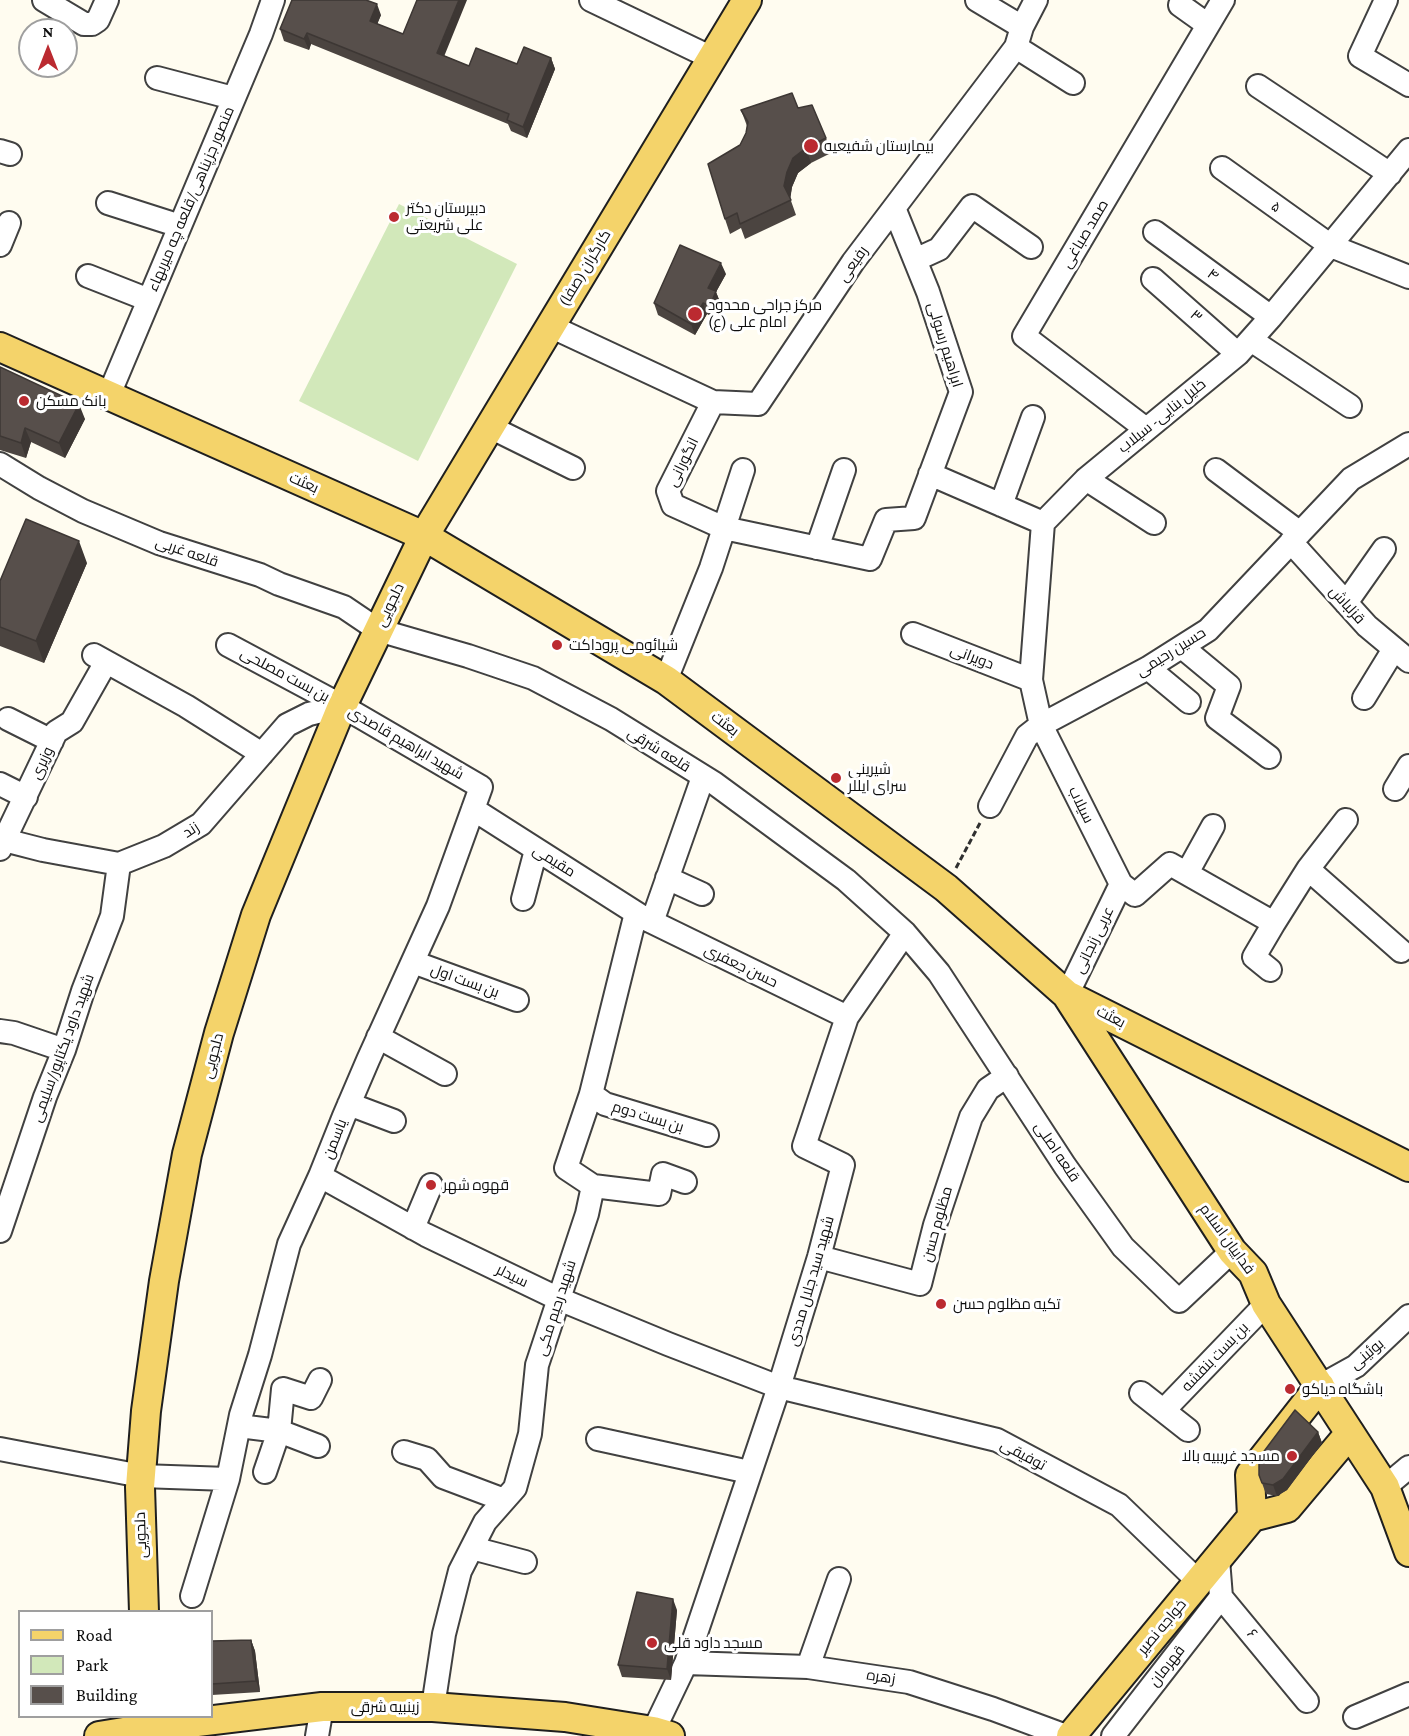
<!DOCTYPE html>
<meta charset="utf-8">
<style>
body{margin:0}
#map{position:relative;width:1409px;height:1736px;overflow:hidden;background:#fffcf0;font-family:"Crimson Pro",serif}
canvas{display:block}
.legend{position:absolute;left:18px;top:1610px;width:195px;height:108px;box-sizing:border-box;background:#fff;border:2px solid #9f9f9f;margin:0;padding:8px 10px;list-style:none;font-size:18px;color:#0e0e0e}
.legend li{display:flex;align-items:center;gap:12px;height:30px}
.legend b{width:30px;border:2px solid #9f9f9f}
.north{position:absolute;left:18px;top:18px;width:60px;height:60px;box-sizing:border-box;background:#fff;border:2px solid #9f9f9f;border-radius:50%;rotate:0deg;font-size:16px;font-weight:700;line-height:24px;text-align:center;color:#0e0e0e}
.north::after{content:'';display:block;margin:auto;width:21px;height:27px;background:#bb2a30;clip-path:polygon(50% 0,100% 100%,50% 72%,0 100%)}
</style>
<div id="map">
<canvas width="1409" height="1736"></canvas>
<ul class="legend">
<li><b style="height:8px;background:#f4d36a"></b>Road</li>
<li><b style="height:16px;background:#d2e8ba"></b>Park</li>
<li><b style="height:16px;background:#574f4b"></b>Building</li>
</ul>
<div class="north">N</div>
</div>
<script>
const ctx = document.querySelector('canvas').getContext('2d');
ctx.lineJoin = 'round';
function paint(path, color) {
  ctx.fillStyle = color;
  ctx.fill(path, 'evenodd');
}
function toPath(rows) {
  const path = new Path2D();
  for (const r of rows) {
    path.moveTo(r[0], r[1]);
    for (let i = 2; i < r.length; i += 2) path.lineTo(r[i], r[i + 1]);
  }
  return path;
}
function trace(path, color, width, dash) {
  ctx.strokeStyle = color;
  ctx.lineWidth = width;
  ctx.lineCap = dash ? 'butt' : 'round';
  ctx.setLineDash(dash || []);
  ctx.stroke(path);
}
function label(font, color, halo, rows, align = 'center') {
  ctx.font = font + ' "Crimson Pro",Cairo,serif';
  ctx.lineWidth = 6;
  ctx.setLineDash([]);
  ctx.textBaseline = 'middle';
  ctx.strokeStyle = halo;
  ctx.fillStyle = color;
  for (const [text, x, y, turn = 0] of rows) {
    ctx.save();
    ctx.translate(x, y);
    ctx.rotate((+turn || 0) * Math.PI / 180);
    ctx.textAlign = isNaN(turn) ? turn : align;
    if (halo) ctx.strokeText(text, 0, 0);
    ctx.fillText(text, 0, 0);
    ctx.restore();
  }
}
paint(toPath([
 [399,204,517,264,418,461,299,401]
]), '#d2e8ba');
const minor = toPath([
 [44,0,84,24,92,24,98,20,107,0],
 [591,0,712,58],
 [977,0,1022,27],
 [1386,0,1360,56,1409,85],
 [1180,5,1208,25],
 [1016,47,1073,83],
 [157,78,233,98],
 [1258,86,1390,174],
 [0,151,10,154],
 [1222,168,1331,246,1409,277],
 [108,203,180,226],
 [1155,232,1271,317],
 [0,245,9,223],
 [915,260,939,249,972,206,1031,247],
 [88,276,149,300],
 [1153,279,1238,354],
 [550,326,713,402,758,404,853,262,1016,47,1022,27,1036,0],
 [1251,340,1350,406],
 [108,397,261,34,273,0],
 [713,402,668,491,673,505,724,528,870,559,886,520,914,518,961,392,928,292,894,208],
 [490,427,573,468],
 [1146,429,1024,336,1223,0],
 [0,464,39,488,83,511,159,543,260,575,279,584,344,607,378,630,468,656,533,678,611,719,714,783,846,880,905,933,939,973,1065,1166,1123,1247,1179,1301,1232,1251],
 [1216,470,1300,533],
 [930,474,1043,523],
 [1086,479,1154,523],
 [1001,505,1033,417],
 [1291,542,1367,626,1409,661],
 [817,548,844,470],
 [1346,603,1384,549],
 [913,634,1031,680],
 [1182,647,1229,686,1217,718,1269,757],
 [94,655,186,706,262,754],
 [1148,668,1189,702],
 [666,680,711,568,743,470],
 [1364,698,1394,649],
 [8,719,52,741],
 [0,784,26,797],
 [1395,789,1409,766],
 [990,806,1027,736,1041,725,1148,668,1208,630,1351,479,1409,444],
 [473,809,644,918,847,1017],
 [1346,820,1308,869,1274,923,1170,864,1135,895,1121,884,1041,725,1031,680,1043,523,1086,479,1238,354,1271,317,1409,150],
 [0,839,43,850,119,864,164,846,201,824,287,725,309,714,342,706],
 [0,849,56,732,72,722,106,662],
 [1308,869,1401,951],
 [1187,873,1213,826],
 [667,878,702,894],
 [523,899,536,850],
 [636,913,591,1094,566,1168,593,1186,659,1194,663,1174,685,1182],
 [652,922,703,777],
 [413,962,517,1000],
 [1270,970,1254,957,1274,923],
 [1067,995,1121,884],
 [0,1031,14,1033,64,1050],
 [378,1037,445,1074],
 [591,1094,605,1104,707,1135],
 [349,1104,394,1121],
 [320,1176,426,1235,559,1299,668,1344,779,1387,997,1440,1119,1505,1199,1582],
 [413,1228,431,1185],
 [0,1231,45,1097,64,1050,83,991,112,916,119,864],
 [819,1257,920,1284,935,1225,971,1117,988,1089,1007,1076],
 [1320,1386,1356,1366,1409,1316],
 [1141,1393,1188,1430],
 [1164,1410,1266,1304],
 [239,1426,279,1431,318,1446],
 [598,1439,749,1472],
 [0,1449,141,1476,228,1479,241,1415,260,1355,289,1244,320,1176,344,1116,368,1060,438,906,481,787,342,706,228,645],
 [404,1452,427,1459,443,1477,504,1500],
 [265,1472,279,1431,283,1389,311,1398,320,1380],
 [1385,1487,1409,1467],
 [472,1548,525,1562],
 [1218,1559,1221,1597,1307,1701],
 [192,1596,228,1479],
 [686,1663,808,1667,909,1682,993,1709,1066,1736],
 [808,1667,839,1579],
 [433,1707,444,1634,460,1571,485,1522,515,1488,530,1434,537,1365,587,1214,593,1186],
 [1355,1717,1409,1694],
 [317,1736,322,1707],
 [651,1736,686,1663,779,1387,819,1257,843,1165,804,1146,847,1017,905,933],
 [1113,1736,1221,1597]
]);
const major = toPath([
 [0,347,424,536,666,680,946,888,1067,995,1409,1167],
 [1068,997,1232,1251,1253,1273,1266,1304,1385,1487,1409,1552],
 [1252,1517,1250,1475,1320,1386],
 [1252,1517,1287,1508,1350,1433],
 [144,1612,140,1487,146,1411,164,1281,187,1154,219,1033,256,915,342,706,424,536,747,0],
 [99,1736,148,1728,322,1707,433,1707,565,1717,653,1731,670,1736],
 [1071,1736,1252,1517]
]);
trace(minor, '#414141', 26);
trace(major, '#1f1f1f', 32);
trace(toPath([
 [956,868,980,823]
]), '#303030', 3, [6, 3]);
trace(minor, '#fff', 22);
trace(major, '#f4d36a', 28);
paint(toPath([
 [381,15,377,24,445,56,469,66,517,64,551,58,555,69,527,138,511,131,508,124,311,44,309,50,284,41,280,29],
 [798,108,826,138,831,153,811,163,798,173,792,187,790,198,796,215,745,239,741,228,730,234,725,219,740,145,746,133,747,126,741,110],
 [726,274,716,292,720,302,714,318,707,314,695,335,658,315,654,303],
 [0,367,85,419,65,458,31,442,26,458,0,450],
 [87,563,44,663,0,646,0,581],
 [1318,1432,1322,1443,1287,1490,1277,1496,1266,1494,1259,1475],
 [677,1610,671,1680,622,1677,618,1665],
 [251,1640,255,1651,260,1692,212,1695,212,1641]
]), '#4b4440');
paint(toPath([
 [459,0,467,0,441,64,437,53],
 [377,4,381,15,374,32,370,21],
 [307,33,311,44,309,50,304,39],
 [551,58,555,69,527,138,523,127],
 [806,148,811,163,798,173,792,187,790,201,784,186,787,172,793,158],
 [721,263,726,274,716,292,720,302,714,318,710,306,708,288],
 [703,303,707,314,695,335,691,324],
 [79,404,85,419,65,458,59,443],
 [25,428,31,442,26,458,21,443],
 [79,541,87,563,44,663,36,641],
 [1318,1432,1322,1443,1287,1490,1277,1496,1273,1485],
 [673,1599,677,1610,671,1680,667,1669],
 [251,1640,255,1651,260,1692,256,1681]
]), '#3d3734');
const building = toPath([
 [292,0,366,0,377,4,370,21,403,34,417,0,459,0,437,53,469,66,476,48,517,64,524,47,551,58,523,127,507,120,509,114,307,33,304,39,280,29,292,0],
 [792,93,798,108,812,105,826,138,806,148,793,158,787,172,784,186,791,200,740,224,737,213,725,219,708,164,740,145,746,133,748,122,741,110,792,93],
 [680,245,721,263,708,288,716,291,710,306,703,303,691,324,654,303,680,245],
 [0,367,79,404,59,443,25,428,21,443,0,436,0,367],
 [26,519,79,541,36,641,0,627,0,581,26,519],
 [1295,1410,1318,1432,1283,1479,1273,1485,1262,1483,1259,1475,1259,1458,1295,1410],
 [637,1592,673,1599,667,1669,618,1665,637,1592],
 [251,1640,256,1681,212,1684,212,1641,251,1640]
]);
paint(building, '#574f4b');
trace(building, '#3d3734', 1.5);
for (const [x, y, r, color] of [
 [811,146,8,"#bb2a30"],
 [394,217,6,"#bb2a30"],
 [695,314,8,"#bb2a30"],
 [24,401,6,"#bb2a30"],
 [557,645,6,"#bb2a30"],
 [836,778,6,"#bb2a30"],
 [431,1185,6,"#bb2a30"],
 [941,1304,6,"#bb2a30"],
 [1290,1389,6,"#bb2a30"],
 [1292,1456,6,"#bb2a30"],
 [652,1643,6,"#bb2a30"]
]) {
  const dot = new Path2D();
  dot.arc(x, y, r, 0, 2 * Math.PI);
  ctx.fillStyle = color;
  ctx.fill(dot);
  trace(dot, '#fff', 2);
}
label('15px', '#0e0e0e', '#fff', [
 ["بیمارستان شفیعیه",824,146],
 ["دبیرستان دکتر",406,208],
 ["علی شریعتی",406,225],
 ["مرکز جراحی محدود",708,305],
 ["امام علی (ع)",708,322],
 ["بانک مسکن",36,401],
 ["شیائومی پروداکت",569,645],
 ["شیرینی",848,769],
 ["سرای ایللر",848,786],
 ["قهوه شهر",443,1185],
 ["تکیه مظلوم حسن",953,1304],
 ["باشگاه دیاکو",1302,1389],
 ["مسجد غریبیه بالا",1280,1456,"right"],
 ["مسجد داود قلی",664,1643]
], 'left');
label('15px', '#0e0e0e', '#fff', [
 ["منصور جزپناهی/قلعه چه میربهاء",191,199,-67],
 ["۵",1276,207,36],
 ["صمد صباغی",1085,234,-59],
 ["رفیعی",853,264,-55],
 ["کارگران (صفا)",585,268,-59],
 ["۴",1213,275,36],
 ["۳",1196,316,41],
 ["ابراهیم رسولی",945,345,73],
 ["خلیل بنایی- سیلاب",1162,416,-39],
 ["انگورانی",683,462,-64],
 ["بعثت",304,483,24],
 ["قلعه غربی",187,552,19],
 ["دلجویی",390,605,-64],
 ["قزلباش",1347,605,48],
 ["حسین رحیمی",1171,652,-32],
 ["دویرانی",972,657,21],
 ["بن بست مصلحی",285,675,28],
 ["بعثت",725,724,37],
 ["شهید ابراهیم قاصدی",406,743,30],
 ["قلعه شرقی",659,750,32],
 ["وزیری",42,763,-65],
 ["سیلاب",1081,805,64],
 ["زند",191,830,-33],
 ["مقیمی",554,861,32],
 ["عربی زنجانی",1094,940,-64],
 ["حسن جعفری",741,966,26],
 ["بن بست اول",465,981,20],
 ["بعثت",1111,1017,27],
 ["شهید داود یکتاپور/سلیمی",63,1048,-70],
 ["دلجویی",213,1056,-75],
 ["بن بست دوم",648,1117,17],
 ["یاسمن",335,1139,-69],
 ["قلعه اصلی",1057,1152,56],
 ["مظلوم حسن",937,1224,-74],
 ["فداییان اسلام",1227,1239,54],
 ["سیدلر",512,1276,26],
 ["شهید سید جلال مددی",811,1281,-74],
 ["شهید رحیم مکی",556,1308,-72],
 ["بوئینی",1367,1354,-40],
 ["بن بست بنفشه",1215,1357,-46],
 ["توفیقی",1023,1455,28],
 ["دلجویی",141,1535,-92],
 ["خواجه نصیر",1162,1627,-50],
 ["۶",1252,1634,51],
 ["قهرمان",1167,1666,-52],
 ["زهره",881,1677,9],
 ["زینبیه شرقی",385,1707]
]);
</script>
